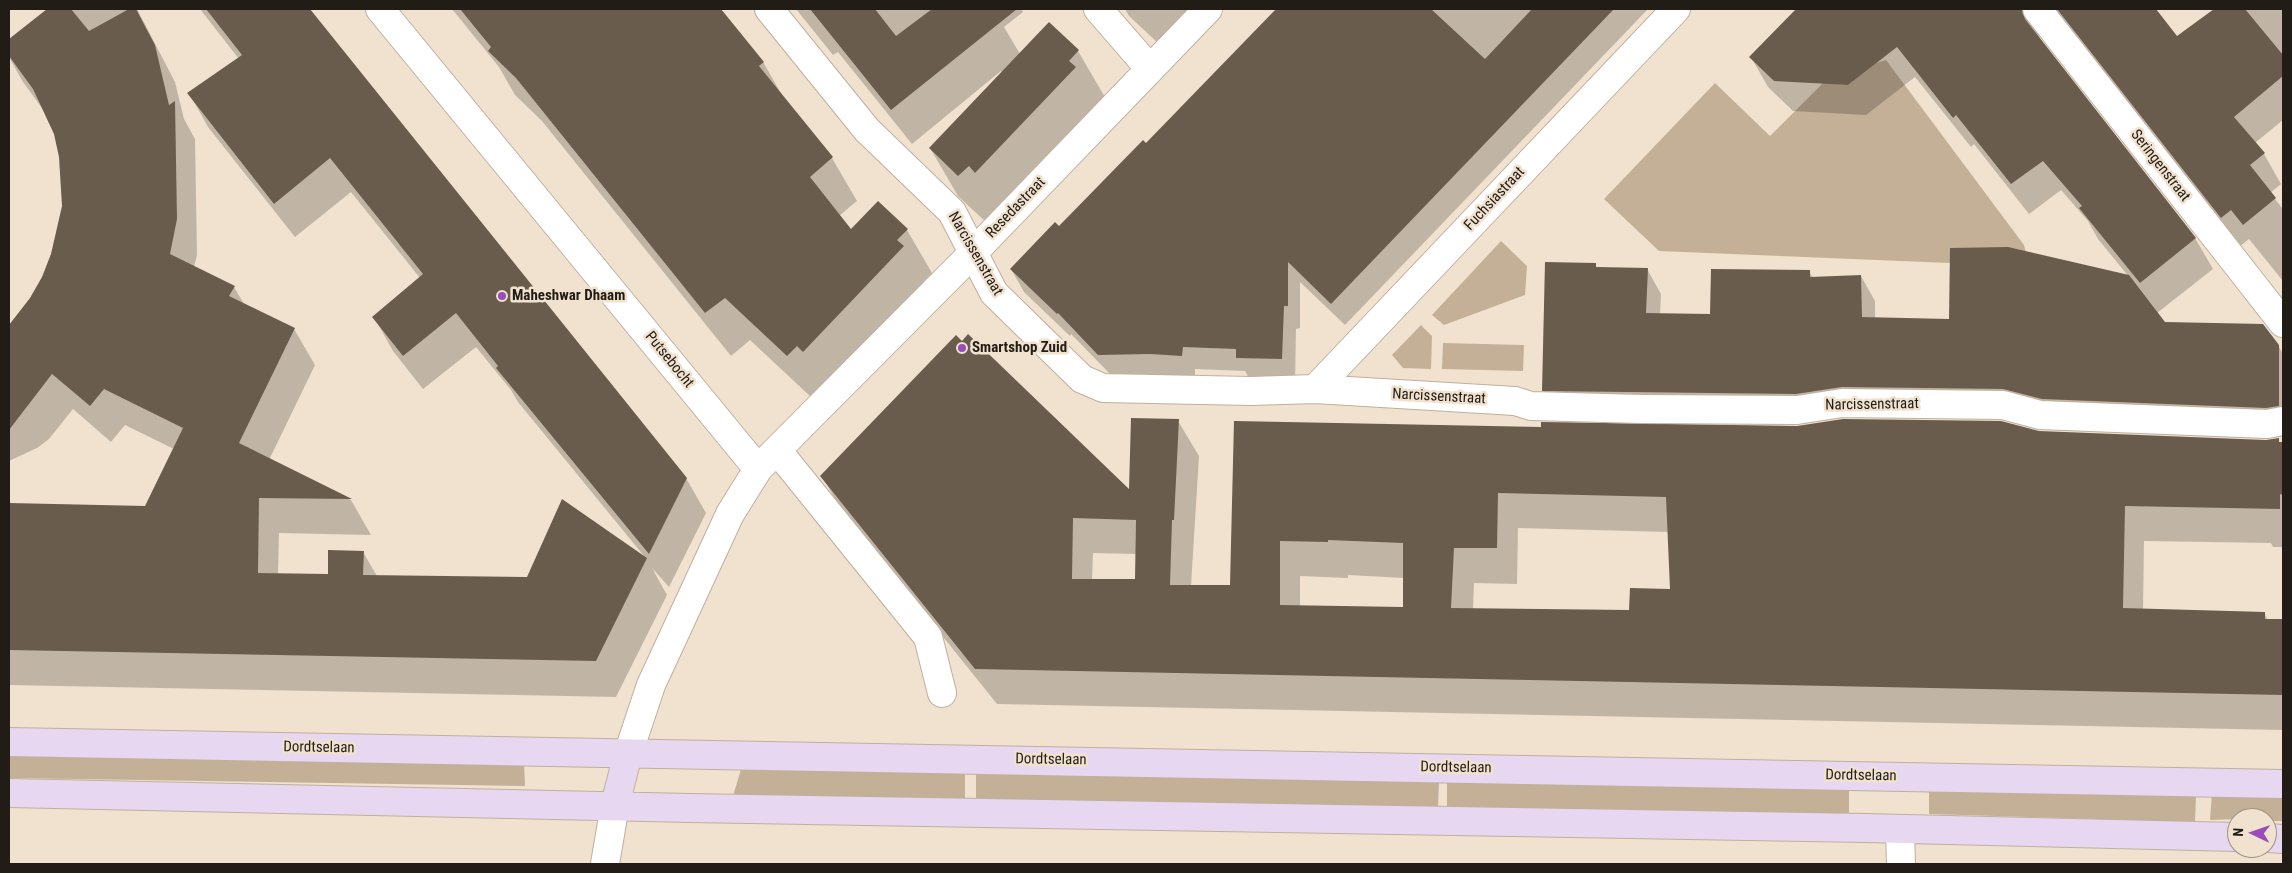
<!DOCTYPE html>
<style>
body{margin:0}
#map{position:relative;width:2292px;height:873px;overflow:hidden;background:#f1e2cf;font-family:"Roboto Condensed",sans-serif}
canvas{display:block}
.frame{position:absolute;inset:0;border:10px solid #211c15;pointer-events:none}
.north{position:absolute;left:2227px;top:808px;width:50px;height:50px;box-sizing:border-box;background:#f1e2cf;border:1px solid #9e9385;border-radius:50%;rotate:273deg;font-size:14px;font-weight:700;line-height:20px;text-align:center;color:#211c15}
.north::after{content:'';display:block;margin:auto;width:18px;height:22px;background:#9a4cbd;clip-path:polygon(50% 0,100% 100%,50% 72%,0 100%)}
</style>
<div id="map">
<canvas width="2292" height="873"></canvas>
<div class="frame"></div>
<div class="north">N</div>
</div>
<script>
const ctx = document.querySelector('canvas').getContext('2d');
ctx.lineJoin = 'round';
function paint(path, color) {
  ctx.fillStyle = color;
  ctx.fill(path, 'evenodd');
}
function toPath(rows) {
  const path = new Path2D();
  for (const r of rows) {
    path.moveTo(r[0], r[1]);
    for (let i = 2; i < r.length; i += 2) path.lineTo(r[i], r[i + 1]);
  }
  return path;
}
function trace(path, color, width, dash) {
  ctx.strokeStyle = color;
  ctx.lineWidth = width;
  ctx.lineCap = dash ? 'butt' : 'round';
  ctx.setLineDash(dash || []);
  ctx.stroke(path);
}
function label(font, color, halo, rows, align = 'center') {
  ctx.font = font + ' "Roboto Condensed",sans-serif';
  ctx.lineWidth = 5;
  ctx.setLineDash([]);
  ctx.textBaseline = 'middle';
  ctx.strokeStyle = halo;
  ctx.fillStyle = color;
  for (const [text, x, y, turn = 0] of rows) {
    ctx.save();
    ctx.translate(x, y);
    ctx.rotate((+turn || 0) * Math.PI / 180);
    ctx.textAlign = isNaN(turn) ? turn : align;
    if (halo) ctx.strokeText(text, 0, 0);
    ctx.fillText(text, 0, 0);
    ctx.restore();
  }
}
paint(toPath([
 [1886,60,2024,245,2027,257,2022,266,1659,251,1604,199,1715,83,1770,136,1823,83,1848,85,1876,63],
 [1501,241,1527,266,1525,295,1444,325,1432,315],
 [1421,325,1432,336,1431,369,1403,368,1392,355],
 [1443,343,1524,345,1523,371,1442,369],
 [9,753,524,763,525,786,9,778],
 [742,766,965,770,965,801,733,796],
 [976,770,1439,779,1438,811,976,803],
 [1447,779,1849,788,1849,820,1447,812],
 [1929,787,2196,795,2195,822,1929,814],
 [2212,793,2283,795,2283,821,2267,821,2267,818,2210,820]
]), '#c4b097');
paint(toPath([
 [49,9,137,9,175,82,184,119,195,139,197,255,194,267,234,287,244,304,294,329,315,365,269,460,351,500,371,535,279,533,278,575,329,575,363,552,377,576,528,578,644,556,518,402,511,390,476,347,423,389,393,351,374,317,420,278,351,192,295,237,208,127,189,93,239,59,200,9,308,9,686,478,706,513,669,587,652,568,667,595,616,697,9,685,9,499,11,504,146,507,174,449,125,425,111,442,73,409,49,439,37,448,9,461,9,325,31,299,43,278,59,231,63,206,60,157,55,133,47,115,23,82,9,57,9,41],
 [452,9,720,9,763,62,782,95,832,158,857,201,839,216,851,231,907,230,932,273,923,282,928,290,812,398,750,340,731,356,542,121,515,95,499,67],
 [796,9,1021,9,1023,12,1004,27,1020,54,1078,51,1106,99,987,223,958,196,930,148,1002,73,1001,71,912,144,838,52,833,55],
 [1125,9,1205,9,1159,44,1129,16],
 [1277,9,1648,9,1345,325,1300,282,1300,328,1296,329,1295,381,1250,380,1245,371,1195,369,1195,378,1113,377,1071,334,1070,336,1024,292,1011,269,1059,228,1146,145],
 [1797,9,1805,9,1815,18,1827,9,2153,9,2177,38,2216,9,2283,9,2283,120,2255,143,2264,154,2281,184,2270,193,2283,209,2283,281,2249,239,2239,247,2040,33,2039,39,2195,238,2213,269,2157,313,2165,323,2278,345,2283,354,2283,432,2018,414,1557,415,1543,390,1595,265,1597,268,1647,269,1661,294,1660,314,1711,315,1809,271,1813,278,1861,276,1875,301,1875,319,1950,320,2129,277,2098,239,2088,221,2061,190,2029,214,1974,144,1971,147,1915,77,1866,115,1793,111,1768,87,1751,57],
 [1178,421,1199,456,1191,586,1231,586,1235,422,1542,428,2039,432,2266,441,2278,439,2280,443,2283,443,2283,547,2273,547,2271,543,2144,541,2143,610,2264,613,2268,620,2283,620,2283,730,997,704,842,511,822,476,1130,492],
 [1518,528,1669,532,1671,590,1631,612,1473,609,1474,583,1517,584],
 [1093,553,1137,554,1136,581,1092,581],
 [1348,575,1404,578,1404,608,1300,606,1300,576,1348,578]
]), '#0003');
paint(toPath([
 [47,9,71,9,89,31,129,9,136,9,155,45,169,105,175,101,177,219,170,254,235,286,229,296,295,328,239,443,352,499,259,498,258,573,328,574,328,550,364,551,363,575,527,577,562,499,647,558,596,661,9,650,9,503,145,506,183,428,104,389,90,406,52,374,9,430,9,325,30,298,42,277,51,254,62,206,59,157,54,134,33,89,9,56,9,39],
 [206,9,310,9,687,478,649,554,496,368,498,366,456,313,403,356,372,317,423,274,330,158,274,204,187,93,242,55],
 [460,9,721,9,764,62,759,66,833,157,810,177,851,229,878,201,908,229,897,240,904,246,803,352,797,346,787,356,725,298,705,313,516,78,488,51,491,47],
 [810,9,875,9,896,36,932,9,1017,9,891,110],
 [1276,9,1431,9,1485,59,1532,9,1614,9,1331,304,1288,262,1288,306,1284,306,1282,359,1236,358,1236,349,1183,347,1182,356,1150,354,1098,355,1058,313,1057,314,1010,269,1055,222,1059,226,1143,140,1146,143],
 [1796,9,2022,9,2025,19,2196,238,2140,283,2079,208,2082,206,2043,161,2011,184,1956,115,1953,118,1897,47,1848,85,1774,81,1749,57],
 [2057,9,2156,9,2177,36,2214,9,2245,9,2283,55,2283,76,2234,117,2265,153,2250,165,2276,198,2243,225,2231,210,2221,218],
 [1049,22,1079,50,1069,61,1076,67,975,173,969,166,958,176,929,148],
 [2008,247,2129,275,2165,322,2263,324,2279,345,2279,406,2266,408,2042,399,2003,389,1842,387,1796,394,1542,391,1545,262,1596,263,1596,267,1648,268,1646,313,1710,314,1711,269,1810,270,1810,277,1861,275,1862,317,1949,319,1950,248],
 [968,334,1129,489,1131,418,1179,419,1174,520,1172,520,1170,585,1230,585,1234,421,1541,427,1541,422,1797,426,1843,419,2001,421,2039,431,2266,440,2279,438,2279,442,2283,442,2283,495,2280,494,2280,509,2125,506,2123,608,2265,612,2265,619,2283,619,2283,695,975,669,820,476,956,335,962,341],
 [1498,493,1666,497,1670,589,1630,588,1629,610,1451,608,1454,548,1497,548],
 [1073,518,1136,520,1135,579,1072,579],
 [1328,540,1403,543,1403,607,1280,605,1280,541,1328,542]
]), '#695c4c');
const street = toPath([
 [380,9,758,469,730,514,651,685,628,754],
 [769,9,867,130,952,212,994,293,1082,379,1103,388,1251,391,1315,389,1515,401,1531,406,1641,409,1797,410,1842,403,2003,405,2040,415,2267,424,2283,421],
 [1098,9,1150,69],
 [2037,9,2283,323],
 [1315,389,1676,9],
 [777,450,928,637,942,693],
 [758,469,972,254,1208,9],
 [1900,830,1901,864],
 [605,864,615,805]
]);
const secondary = toPath([
 [9,742,2283,784],
 [9,793,690,808,1865,828,2237,837],
 [615,805,628,754],
 [2267,838,2283,839]
]);
trace(street, '#beb09d', 30);
trace(secondary, '#beb09d', 30);
trace(street, '#fff', 28);
trace(secondary, '#e8d7f1', 28);
for (const [x, y, r, color] of [
 [502,296,5,"#9a4cbd"],
 [962,348,5,"#9a4cbd"]
]) {
  const dot = new Path2D();
  dot.arc(x, y, r, 0, 2 * Math.PI);
  ctx.fillStyle = color;
  ctx.fill(dot);
  trace(dot, '#f1e2cf', 2);
}
label('15px', '#211c15', '#f1e2cf', [
 ["Seringenstraat",2160,166,52],
 ["Fuchsiastraat",1495,199,-47],
 ["Resedastraat",1016,208,-46],
 ["Narcissenstraat",975,254,60],
 ["Putsebocht",669,360,51],
 ["Narcissenstraat",1439,397,3],
 ["Narcissenstraat",1872,405,-1],
 ["Dordtselaan",319,748,1],
 ["Dordtselaan",1051,760,1],
 ["Dordtselaan",1456,768,1],
 ["Dordtselaan",1861,776,1]
]);
label('bold 15px', '#211c15', '#f1e2cf', [
 ["Maheshwar Dhaam",512,296],
 ["Smartshop Zuid",972,348]
], 'left');
</script>
